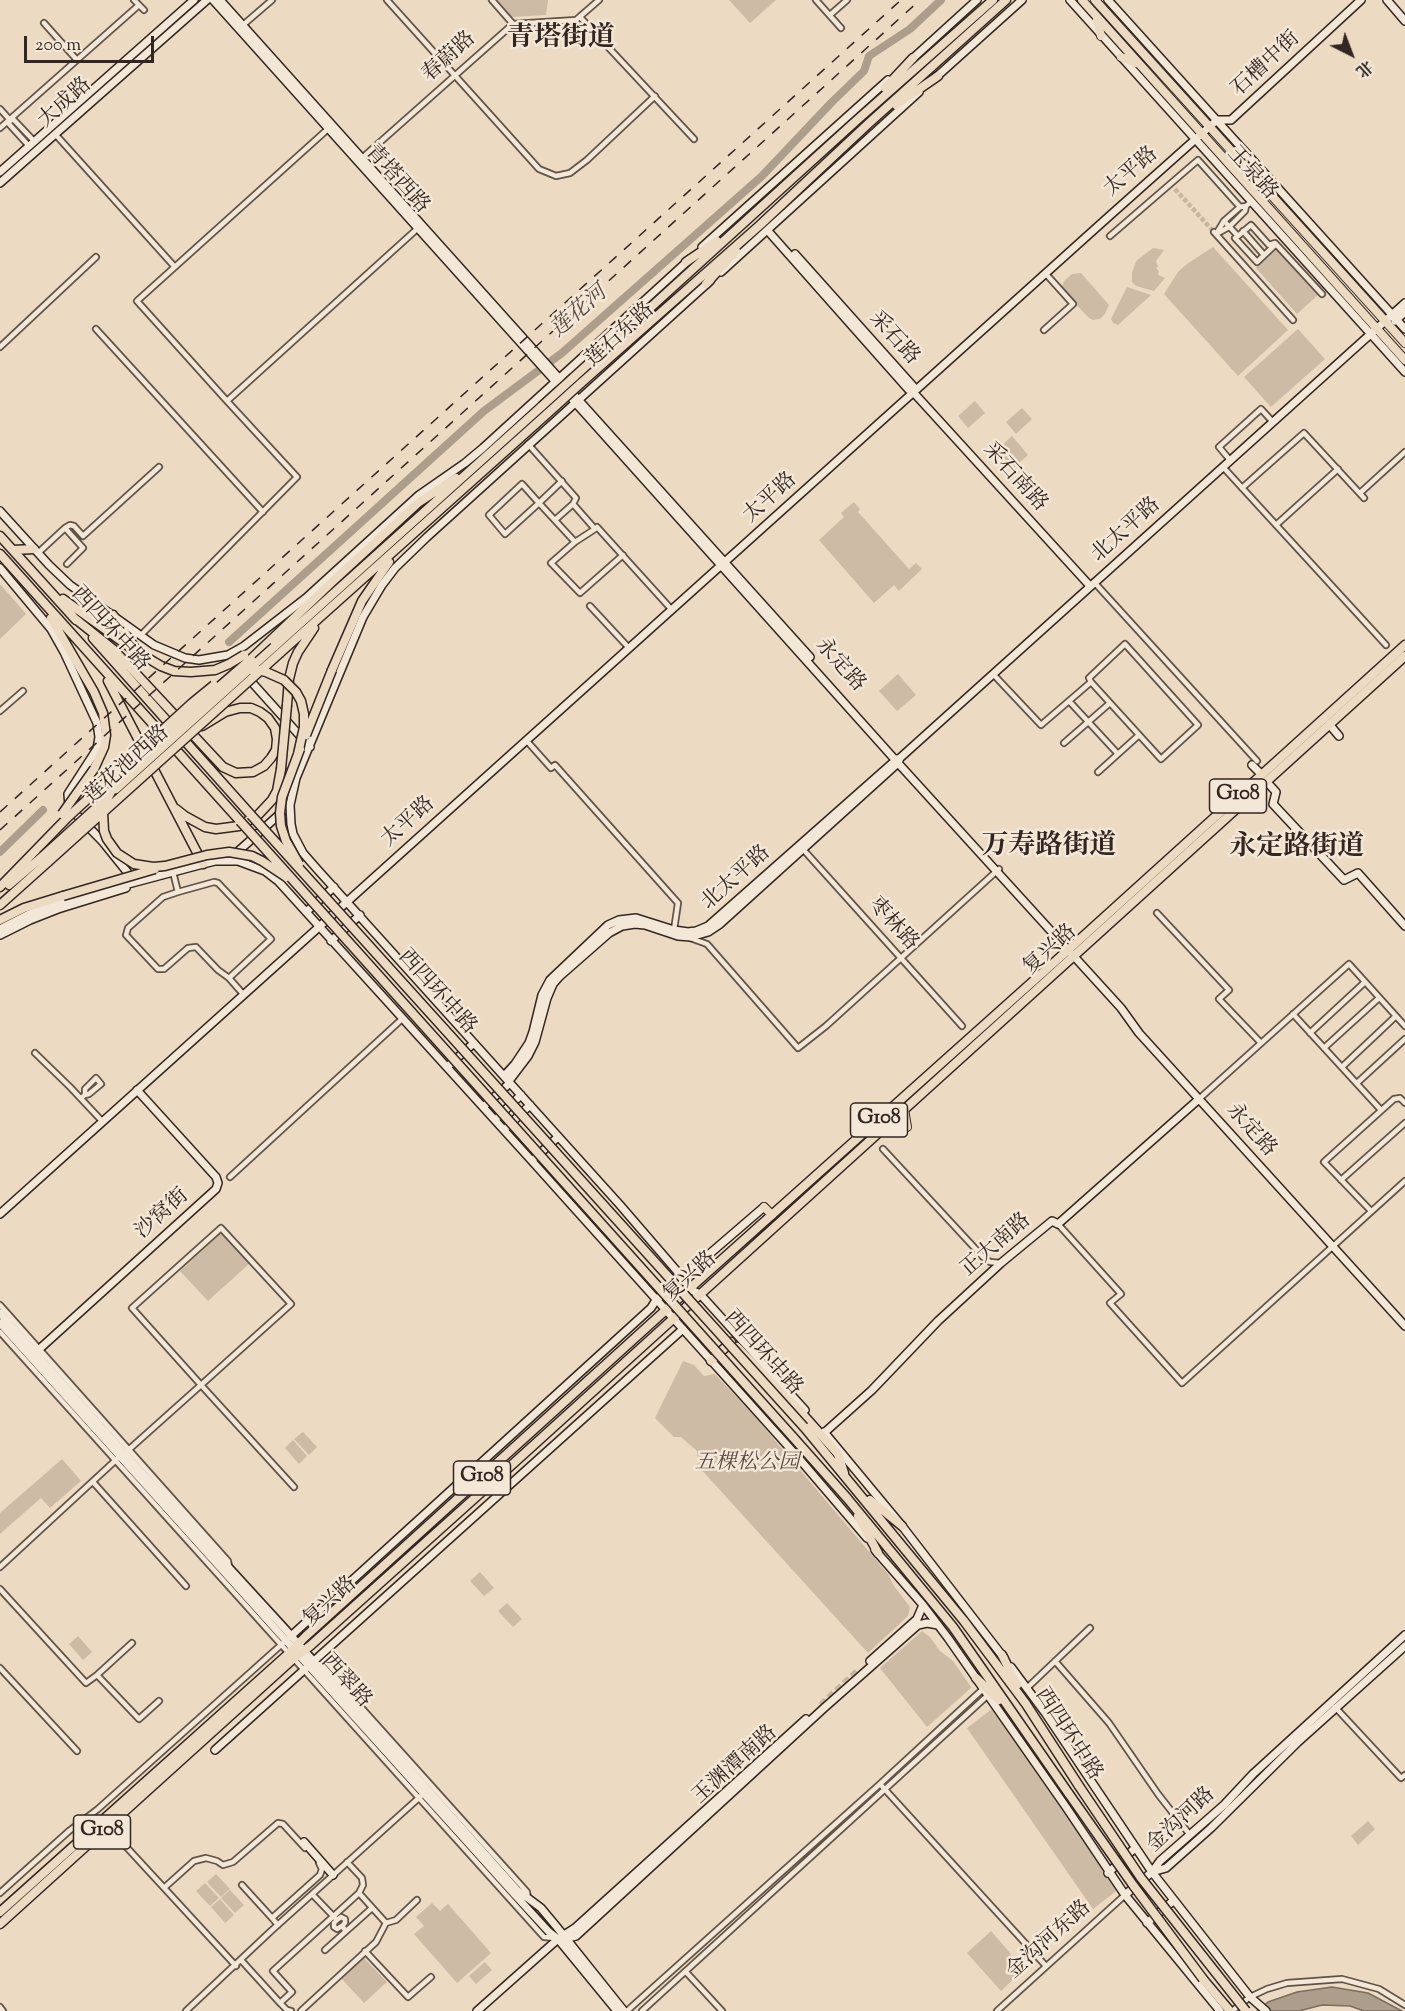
<!DOCTYPE html>
<meta charset="utf-8">
<style>
body{margin:0}
#map{position:relative;width:1405px;height:2011px;overflow:hidden;background:#ecdac2;font-family:"Sorts Mill Goudy","Noto Serif SC",serif}
canvas{display:block}
.north{position:absolute;left:1321px;top:24px;width:60px;height:60px;-webkit-text-stroke:4px #f3e7d7;paint-order:stroke;rotate:138deg;font-size:16px;font-weight:700;line-height:24px;text-align:center;color:#332620}
.north::after{content:'';display:block;margin:auto;width:21px;height:27px;background:#332620;clip-path:polygon(50% 0,100% 100%,50% 72%,0 100%)}
.scale{position:absolute;left:24px;top:36px;width:130px;height:27px;box-sizing:border-box;border:3px solid #332620;border-top:0;padding-left:8px;font-size:18px;line-height:21px;white-space:nowrap;color:#332620;-webkit-text-stroke:4px #f3e7d7;paint-order:stroke}
</style>
<div id="map">
<canvas width="1405" height="2011"></canvas>
<div class="north">北</div>
<div class="scale">200 m</div>
</div>
<script>
const ctx = document.querySelector('canvas').getContext('2d');
ctx.lineJoin = 'round';
function paint(path, color) {
  ctx.fillStyle = color;
  ctx.fill(path, 'evenodd');
}
function toPath(rows) {
  const path = new Path2D();
  for (const r of rows) {
    path.moveTo(r[0], r[1]);
    for (let i = 2; i < r.length; i += 2) path.lineTo(r[i], r[i + 1]);
  }
  return path;
}
function trace(path, color, width, dash) {
  ctx.strokeStyle = color;
  ctx.lineWidth = width;
  ctx.lineCap = dash ? 'butt' : 'round';
  ctx.setLineDash(dash || []);
  ctx.stroke(path);
}
function label(font, color, halo, rows, align = 'center') {
  ctx.font = font + ' "Sorts Mill Goudy","Noto Serif SC",serif';
  ctx.lineWidth = 5;
  ctx.setLineDash([]);
  ctx.textBaseline = 'middle';
  ctx.strokeStyle = halo;
  ctx.fillStyle = color;
  for (const [text, x, y, turn = 0] of rows) {
    ctx.save();
    ctx.translate(x, y);
    ctx.rotate((+turn || 0) * Math.PI / 180);
    ctx.textAlign = isNaN(turn) ? turn : align;
    if (halo) ctx.strokeText(text, 0, 0);
    ctx.fillText(text, 0, 0);
    ctx.restore();
  }
}
paint(toPath([
 [497,0,548,0,546,15,512,17],
 [729,0,776,0,750,23],
 [1213,247,1288,330,1238,376,1164,294,1178,272,1187,264],
 [1153,248,1164,250,1156,261,1158,267,1156,268,1159,271,1158,275,1165,278,1154,291,1136,286,1132,282,1132,273,1136,261],
 [1278,248,1319,294,1297,314,1256,268],
 [1081,273,1109,305,1105,314,1100,319,1093,320,1089,318,1064,292,1062,287,1064,281,1072,274],
 [1127,287,1151,295,1118,325,1113,323,1111,319],
 [1298,329,1325,359,1271,407,1244,377],
 [975,401,985,413,968,428,958,416],
 [1022,408,1032,419,1016,434,1006,422],
 [1012,436,1028,455,1013,468,997,450],
 [854,502,860,509,858,512,909,569,916,563,922,569,899,591,894,585,874,603,819,540,844,517,841,513],
 [0,584,26,614,0,639],
 [898,674,916,695,897,711,879,691],
 [222,1232,250,1263,208,1301,180,1271],
 [683,1361,694,1365,704,1376,715,1374,757,1419,888,1574,894,1586,910,1607,908,1616,868,1653,699,1467,697,1451,681,1437,674,1437,655,1418],
 [303,1432,317,1447,309,1455,294,1439],
 [293,1440,307,1456,299,1464,285,1448],
 [62,1459,81,1481,50,1508,41,1498,0,1534,0,1513],
 [480,1572,494,1588,484,1596,470,1581],
 [507,1603,522,1619,513,1627,498,1611],
 [922,1631,930,1637,940,1651,953,1661,971,1687,970,1689,927,1727,880,1668],
 [78,1636,92,1652,83,1660,69,1644],
 [992,1709,994,1709,1117,1887,1115,1892,1093,1909,967,1728],
 [1368,1821,1375,1829,1358,1845,1351,1836],
 [216,1874,230,1889,221,1897,207,1882],
 [205,1883,219,1898,210,1906,196,1891],
 [230,1890,244,1905,235,1913,221,1898],
 [220,1899,234,1915,225,1923,211,1907],
 [432,1903,440,1911,448,1904,491,1953,457,1983,414,1934,424,1926,416,1917],
 [991,1931,1016,1960,1019,1966,1019,1974,1001,1991,967,1953],
 [362,1956,387,1982,364,2003,340,1977],
 [485,1962,492,1970,476,1984,469,1976]
]), '#cdbba6');
const water = toPath([
 [1332,1987,1368,1993,1402,2011,1364,2011,1350,2006,1322,2005,1299,2011,1257,2011,1268,2002,1297,1992,1332,1987]
]);
paint(water, '#ad9d8b');
trace(water, '#7c6d60', 1.5);
trace(toPath([
 [229,642,484,411,562,353,762,176,831,103,864,71,869,56,910,29,941,0],
 [0,852,43,810]
]), '#ad9d8b', 8);
trace(toPath([
 [1175,189,1214,232]
]), '#c7b6a2', 4.5, [4.5, 2]);
trace(toPath([
 [821,1705,858,1671]
]), '#c7b6a2', 7, [7, 3.5]);
const street = toPath([
 [134,0,144,10],
 [387,0,539,169,556,176,570,173,587,160,655,96],
 [492,0,513,24],
 [816,0,841,28],
 [830,15,847,0],
 [580,17,694,139],
 [44,23,77,60],
 [243,25,272,0],
 [0,109,10,120],
 [0,128,139,5],
 [329,128,137,301,227,401,417,229],
 [56,135,174,266],
 [29,146,9,124,10,120,14,120,34,141],
 [361,159,513,24,576,20,599,0],
 [1224,221,1238,236,1235,238,1257,262,1276,244],
 [1243,231,1264,255],
 [1214,232,1293,320],
 [1218,233,1229,227,1245,211,1246,206],
 [1216,234,1224,221,1240,207,1246,206,1251,202],
 [1110,236,1198,160,1240,207],
 [1238,236,1251,225,1269,245,1275,243,1322,294],
 [96,329,263,512],
 [1044,330,1073,304,1046,274],
 [0,347,96,257],
 [528,444,576,498,573,504,595,529,597,527,672,610],
 [1230,460,1219,447,1261,409,1272,421],
 [1223,467,1386,645],
 [562,481,539,503,505,534,489,515,522,484,539,503,575,542],
 [1242,488,1304,433,1364,498],
 [1360,493,1405,452],
 [555,520,573,504],
 [1276,525,1338,469],
 [65,528,70,525,74,526,83,536,159,467],
 [595,529,575,542,551,563,580,593,623,555],
 [38,553,65,528,83,548,67,564],
 [1094,582,1257,761],
 [590,606,629,648],
 [141,635,297,477,227,401],
 [993,674,1041,725,1091,682,1161,759,1198,725,1125,644,1089,678,1091,682],
 [1069,701,1118,754,1139,735],
 [0,711,23,691],
 [526,740,551,768,555,765,678,903,674,930],
 [1064,743,1110,703],
 [1098,772,1118,754],
 [801,847,962,1026],
 [173,872,178,892,214,882,218,883,271,939,229,978,243,994],
 [178,892,163,897,128,928,126,935,158,969,164,969,188,948,196,947,218,970,229,978],
 [1157,913,1229,990,1219,999,1261,1043],
 [690,938,707,944,798,1048,826,1026,999,869],
 [1293,1014,1381,1110],
 [1310,1033,1365,982],
 [1324,1048,1379,998],
 [35,1053,70,1087,102,1121],
 [1342,1067,1396,1016],
 [1357,1083,1405,1039],
 [81,1098,85,1095,89,1094,101,1084,96,1078,85,1089,85,1095],
 [1199,1099,1349,964,1405,1026],
 [883,1149,983,1257,990,1262,1001,1263],
 [230,1177,402,1019],
 [1341,1180,1405,1123],
 [1371,1211,1324,1162,1394,1099,1400,1098,1405,1103],
 [1058,1224,1121,1294,1110,1303,1182,1383,1405,1181],
 [0,1305,228,1561,229,1566],
 [0,1332,544,1937,555,1938],
 [125,1453,201,1385,291,1304,221,1228,132,1308,201,1385,294,1487],
 [93,1482,186,1586],
 [0,1567,117,1459],
 [0,1589,86,1683,97,1675,132,1643],
 [1055,1661,1109,1723,1158,1794,1190,1835],
 [317,1664,323,1665,527,1892,528,1899],
 [0,1668,77,1751],
 [97,1675,139,1719,159,1701],
 [1027,1688,1090,1628],
 [1335,1707,1401,1778,1405,1775],
 [880,1784,1046,1966],
 [108,1827,236,1966],
 [347,1862,362,1878,363,1885,359,1893],
 [242,1885,272,1918],
 [165,1887,194,1861,206,1858,217,1861,223,1865,233,1862,278,1823,283,1824,305,1848],
 [0,1893,69,1831,98,1809,291,1636],
 [312,1894,337,1920],
 [337,1920,341,1917,345,1919,345,1923,342,1926,346,1931],
 [337,1920,334,1923,334,1927,337,1929,342,1926],
 [278,1925,272,1918,320,1875,322,1869,319,1863],
 [325,1950,372,1908],
 [365,1951,408,1997,431,1977],
 [241,1960,280,2003],
 [686,1972,722,2011],
 [0,2007,3,2011],
 [186,2011,271,1931,421,1796],
 [291,2011,287,2010,280,2003,292,1992,273,1971,359,1893,386,1923],
 [301,2011,376,1942,386,1923,396,1920,417,1900],
 [627,2011,880,1784,983,1689],
 [642,2011,987,1696],
 [997,2011,1125,1895],
 [1232,2011,1250,1997,1267,1989,1287,1983,1342,1979,1379,1989,1405,2005]
]);
const secondary = toPath([
 [213,0,564,391],
 [220,0,567,387],
 [1070,0,1405,372],
 [1108,0,1405,329],
 [1387,0,1405,21],
 [910,61,977,0],
 [934,79,1022,0],
 [0,172,194,0],
 [0,183,207,0],
 [768,231,908,389,914,393,1090,586],
 [702,247,888,80],
 [795,254,913,386,914,393],
 [721,272,919,92],
 [710,281,427,537,395,568,382,585,363,617,296,778,290,805,291,824,293,834,303,853,317,869,620,1205,682,1277,689,1289,700,1294,805,1410],
 [1395,321,1405,312],
 [575,396,810,657],
 [572,399,898,763,1121,1008,1139,1033,1405,1326],
 [0,511,49,565,70,585,154,645,185,658,199,660,228,655,244,646,306,598,419,495,465,463,483,448,690,259],
 [0,568,51,629,64,652,97,723,99,737,97,749,68,794,69,807,103,842,132,878],
 [248,678,310,747],
 [1329,724,1339,736],
 [1252,765,1262,775],
 [1266,781,1276,792,1273,804,1344,880,1358,873,1405,926],
 [234,855,282,812],
 [306,912,334,887],
 [0,929,27,915,57,903,203,864,215,861,238,861,265,871,278,881,532,1161,796,1455,867,1538],
 [0,935,30,920,58,909,126,888],
 [331,941,360,915],
 [447,1067,474,1043],
 [504,1076,515,1064,529,1043,533,1032,542,995,550,980,608,925,619,920,636,918,674,930,688,932,696,931,708,926,897,759],
 [509,1081,528,1056,535,1042,547,998,553,984,560,976,609,933,622,926,635,924,645,925,678,936,691,937,708,932,720,924,898,763,900,758,1405,303],
 [483,1107,510,1083],
 [499,1116,521,1095],
 [508,1126,530,1105],
 [536,1157,558,1137],
 [0,1214,1106,219,1217,120,1231,120,1361,0],
 [0,1313,145,1476,285,1629,517,1890,541,1908,556,1926,624,2011],
 [0,1323,515,1895,549,1932,558,1939,617,2011],
 [35,1353,216,1189,218,1183,216,1177,137,1090],
 [824,1432,902,1526,1004,1658],
 [824,1433,872,1390,938,1321,1001,1263,1052,1221,1058,1224,1199,1099],
 [875,1550,923,1605,948,1638,1066,1807,1125,1895,1220,2011],
 [291,1636,651,1308,656,1300,764,1207],
 [870,1661,917,1619,923,1605],
 [1011,1667,1046,1714,1152,1872,1250,1997,1266,2011],
 [215,1750,683,1329],
 [304,1842,333,1875],
 [1152,1872,1166,1868,1211,1828,1298,1742,1405,1646],
 [1108,1873,1135,1848],
 [1125,1895,1152,1872,1160,1861,1224,1805,1253,1774,1405,1635],
 [1147,1923,1173,1901],
 [564,1939,576,1936,824,1708,918,1625,927,1623,938,1625],
 [477,2011,558,1939,575,1928,806,1719]
]);
const primary = toPath([
 [1082,0,1405,360],
 [1095,0,1405,343],
 [1097,20,1101,36],
 [1121,57,1136,63],
 [904,1109,907,1127],
 [764,1207,772,1215]
]);
const highway = toPath([
 [885,88,913,58],
 [896,105,938,76],
 [686,262,717,241],
 [706,284,736,251],
 [574,377,857,120,993,0],
 [580,384,760,225,868,124,1006,0],
 [0,536,76,620],
 [13,550,34,549],
 [0,554,240,821],
 [63,599,131,648,161,666,174,671,191,672,215,670,229,664],
 [113,615,135,648],
 [73,617,113,649,223,767,236,773,253,772,264,766,271,758,276,750,277,739,275,728,268,718,260,712,251,708,240,708,225,712,202,726],
 [51,618,94,692,103,713,106,735,104,747,94,769],
 [93,638,251,815],
 [274,647,542,406],
 [280,653,548,413],
 [251,659,333,581,418,503,456,478],
 [332,670,362,601,389,562],
 [108,681,203,864],
 [287,705,289,679,293,663,298,652,314,628],
 [176,809,185,816,205,827,216,829,239,826,258,815,272,800,277,791,281,769],
 [9,885,43,856],
 [0,887,68,817],
 [0,905,48,862],
 [0,920,24,908,63,896],
 [737,1347,798,1409,838,1454,844,1473],
 [711,1361,731,1342],
 [804,1427,964,1621,1026,1704,1079,1786],
 [792,1436,847,1498,953,1627,1069,1794],
 [870,1500,902,1526],
 [858,1516,878,1553],
 [1002,1655,1017,1685],
 [976,1678,999,1700],
 [0,1912,286,1656,306,1636,689,1289,1068,950,1405,645],
 [0,1924,293,1659,310,1646,515,1462,1405,656],
 [1203,1979,1230,2011]
]);
trace(street, '#615348', 8);
trace(secondary, '#332620', 10);
trace(primary, '#332620', 10);
trace(highway, '#332620', 11);
trace(street, '#f3e7d7', 4.5);
trace(secondary, '#f3e7d7', 7);
trace(primary, '#ecdac2', 8);
trace(highway, '#ecdac2', 8);
trace(toPath([
 [0,812,901,0],
 [0,830,920,0]
]), '#332620', 1.5, [10, 10]);
const highwayBridge = toPath([
 [542,406,574,377],
 [548,413,580,384],
 [251,659,198,705,117,781,106,801,103,812,104,831,107,839,117,853,134,864,153,867,165,866,207,855,229,852,252,856,262,861,286,877],
 [229,664,244,655],
 [236,673,245,670,257,670,266,672,284,680,296,692,301,701,304,714,304,727,298,754],
 [306,735,332,670],
 [281,769,287,705],
 [116,789,274,647],
 [62,814,94,769],
 [251,815,804,1427],
 [68,817,192,703,214,685],
 [240,821,792,1436],
 [43,856,107,798],
 [48,862,280,653],
 [299,864,286,841,281,826,280,813,282,797,300,749],
 [63,896,155,869],
 [1079,1786,1141,1878,1246,2011],
 [1069,1794,1133,1885,1203,1979]
]);
trace(highwayBridge, '#332620', 11, []);
trace(highwayBridge, '#ecdac2', 8);
for (const [x, y, w] of [
 [1238,796,57],
 [879,1120,57],
 [482,1478,57],
 [102,1832,57]
]) {
  const box = new Path2D();
  box.roundRect(x - w / 2, y - 17, w, 34, 4.5);
  ctx.fillStyle = '#f3e7d7';
  ctx.fill(box);
  trace(box, '#332620', 1.5);
}
label('bold 20px', '#332620', null, [
 ["G108",1238,796],
 ["G108",879,1120],
 ["G108",482,1478],
 ["G108",102,1832]
]);
label('21px', '#332620', '#f3e7d7', [
 ["春蔚路",450,58,-42],
 ["石槽中街",1267,65,-43],
 ["大成路",66,104,-42],
 ["太平路",1132,173,-41],
 ["玉泉路",1251,174,48],
 ["青塔西路",396,180,48],
 ["莲石东路",621,336,-42],
 ["采石路",893,339,48],
 ["采石南路",1014,478,48],
 ["太平路",771,499,-42],
 ["北太平路",1127,531,-42],
 ["西四环中路",109,630,48],
 ["永定路",839,666,48],
 ["莲花池西路",128,766,-42],
 ["太平路",409,823,-42],
 ["北太平路",737,879,-42],
 ["枣林路",892,925,48],
 ["复兴路",1051,951,-42],
 ["西四环中路",436,993,48],
 ["永定路",1250,1131,48],
 ["沙窝街",163,1215,-42],
 ["正大南路",997,1246,-41],
 ["复兴路",691,1278,-42],
 ["西四环中路",762,1354,48],
 ["复兴路",331,1603,-42],
 ["西翠路",345,1682,48],
 ["西四环中路",1067,1735,57],
 ["玉渊潭南路",736,1766,-42],
 ["金沟河路",1182,1821,-43],
 ["金沟河东路",1050,1941,-42]
]);
label('italic 21px', '#5a4b42', '#f3e7d7', [
 ["五棵松公园",747,1464]
]);
label('italic 22px', '#584a40', '#f3e7d7', [
 ["莲花河",580,313,-41]
]);
label('bold 27px', '#332620', '#f3e7d7', [
 ["青塔街道",561,40],
 ["万寿路街道",1049,848],
 ["永定路街道",1297,849]
]);
</script>
